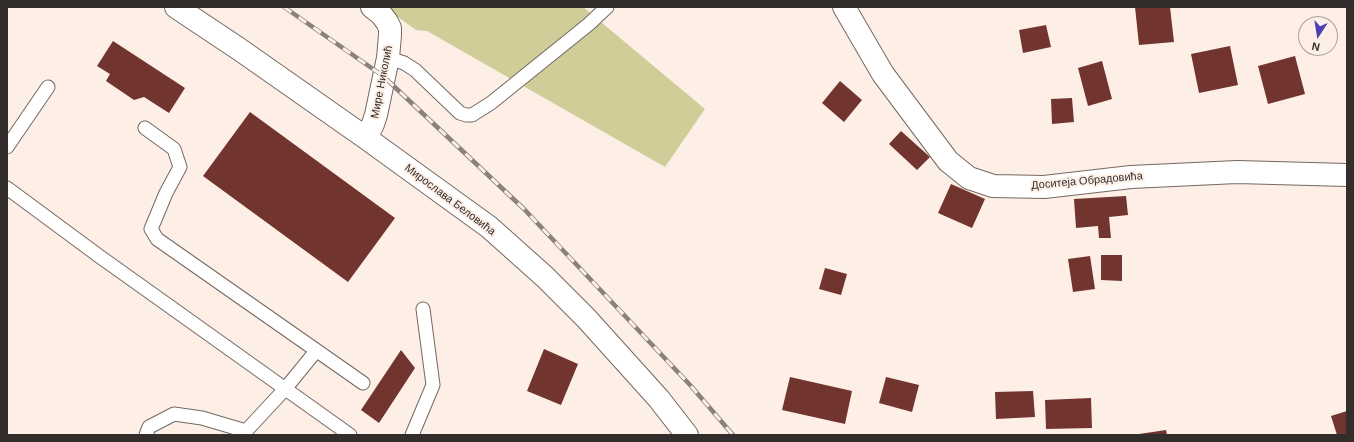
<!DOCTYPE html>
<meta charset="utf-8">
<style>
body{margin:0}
#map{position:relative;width:1354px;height:442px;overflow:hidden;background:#fdefe6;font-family:Arial,sans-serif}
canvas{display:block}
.frame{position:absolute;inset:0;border:8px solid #332e2b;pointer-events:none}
.north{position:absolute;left:1298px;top:16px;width:40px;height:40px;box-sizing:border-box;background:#fdefe6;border:1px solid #aca29b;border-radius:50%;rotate:192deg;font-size:11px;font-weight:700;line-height:16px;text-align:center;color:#332e2b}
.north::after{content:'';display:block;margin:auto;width:14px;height:18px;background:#4e3eb6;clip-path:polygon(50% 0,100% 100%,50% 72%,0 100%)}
</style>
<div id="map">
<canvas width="1354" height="442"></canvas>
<div class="frame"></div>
<div class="north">N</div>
</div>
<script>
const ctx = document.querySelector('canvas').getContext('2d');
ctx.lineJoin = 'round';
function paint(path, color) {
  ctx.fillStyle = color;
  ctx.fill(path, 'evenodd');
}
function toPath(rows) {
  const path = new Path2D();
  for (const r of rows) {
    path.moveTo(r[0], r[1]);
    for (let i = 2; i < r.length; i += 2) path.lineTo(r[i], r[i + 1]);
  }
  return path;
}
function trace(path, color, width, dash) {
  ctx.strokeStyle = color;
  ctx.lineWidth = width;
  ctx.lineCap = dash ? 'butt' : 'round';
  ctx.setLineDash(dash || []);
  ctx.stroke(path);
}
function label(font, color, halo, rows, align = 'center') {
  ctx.font = font + ' Arial,sans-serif';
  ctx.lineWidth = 4;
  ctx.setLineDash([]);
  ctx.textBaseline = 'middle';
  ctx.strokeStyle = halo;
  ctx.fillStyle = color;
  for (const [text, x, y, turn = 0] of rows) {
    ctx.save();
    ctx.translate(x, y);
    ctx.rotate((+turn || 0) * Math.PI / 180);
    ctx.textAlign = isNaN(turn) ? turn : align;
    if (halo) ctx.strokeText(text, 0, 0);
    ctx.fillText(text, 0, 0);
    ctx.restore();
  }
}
paint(toPath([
 [384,7,583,7,705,109,665,167,427,31,416,30]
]), '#d0cd99');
paint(toPath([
 [1135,7,1170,7,1174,42,1139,45],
 [1046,25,1051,47,1023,53,1019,30],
 [113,41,185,88,169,113,144,97,134,100,106,81,110,74,97,66],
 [1230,46,1238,85,1199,93,1191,54],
 [1295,56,1305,94,1268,104,1258,66],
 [1102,61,1112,99,1088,106,1078,68],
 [840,81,862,100,844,122,822,103],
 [1072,98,1074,122,1052,124,1051,99],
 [250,112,395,218,348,282,203,176],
 [901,131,930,157,917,170,889,144],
 [951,184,985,199,972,228,938,213],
 [1126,196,1128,215,1109,217,1111,238,1099,238,1098,226,1076,228,1074,199],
 [1101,255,1122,255,1122,281,1101,280],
 [1090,256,1095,289,1073,292,1068,259],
 [825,268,847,274,841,295,819,289],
 [544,349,578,364,561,405,527,391],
 [401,350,415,368,379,423,361,410],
 [790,377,852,391,845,424,782,410],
 [886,377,919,385,912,412,879,403],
 [1033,391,1035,417,996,419,995,392],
 [1091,398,1092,428,1046,429,1045,400],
 [1347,411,1347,435,1337,435,1331,416],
 [1166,430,1167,435,1139,435,1139,434]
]), '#71342e');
const lane = toPath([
 [388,58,404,63,415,70,460,113,466,115,472,115,491,103,589,24,607,7],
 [145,128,174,149,180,167,166,193,151,229,157,239,363,383],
 [7,147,48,87],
 [7,188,99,256,350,435],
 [146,435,149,427,174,414,202,418,246,431,285,389,316,351],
 [412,435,433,385,423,309]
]);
const street = toPath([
 [176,7,239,49,366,138,489,227,545,277,586,318,659,399,687,435],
 [844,7,883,74,948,161,969,178,993,186,1044,187,1131,177,1237,172,1347,175],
 [366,138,373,124,376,115,388,58,390,35,390,28,387,22,381,14,372,7]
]);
trace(lane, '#746861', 15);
trace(street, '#746861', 24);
trace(lane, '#fff', 13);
trace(street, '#fff', 22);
const rail = toPath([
 [284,7,383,76,524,209,691,386,733,435]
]);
trace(rail, '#8a817c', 4.5);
trace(rail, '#fdefe6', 3, [9]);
label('11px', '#332e2b', '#fdefe6', [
 ["Мире Николић",382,82,-79],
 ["Доситеја Обрадовића",1087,181,-5],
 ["Мирослава Беловића",450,200,37]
]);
</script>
